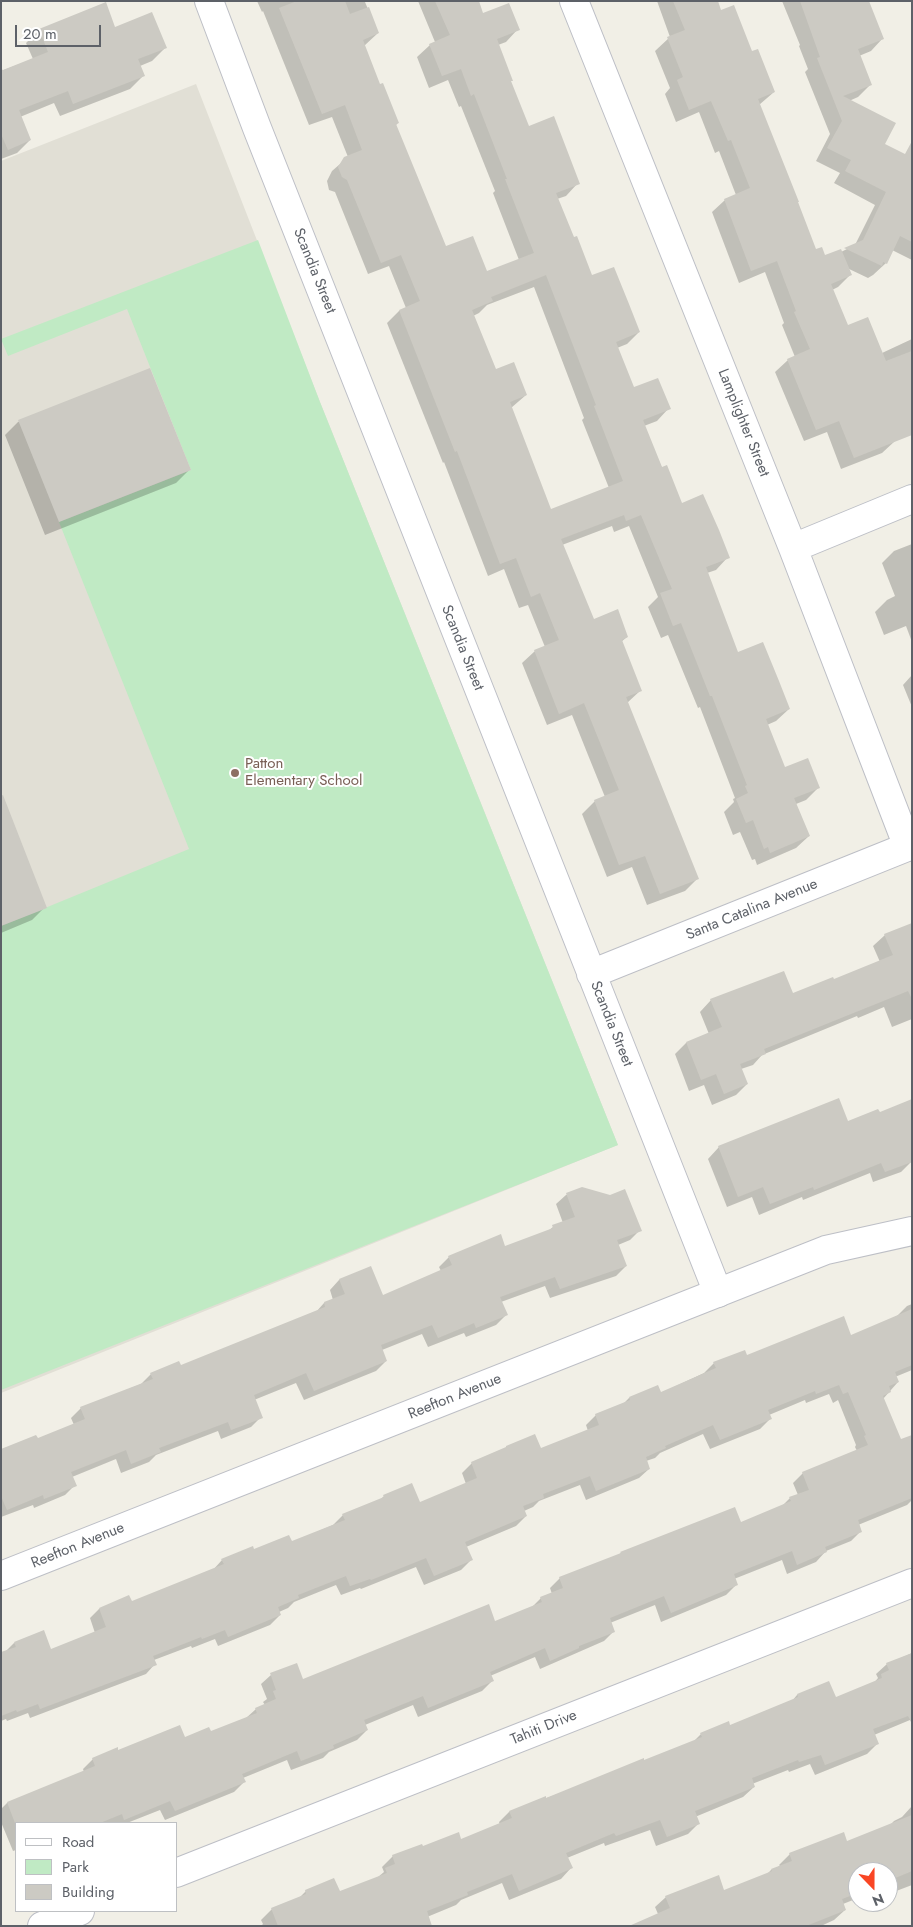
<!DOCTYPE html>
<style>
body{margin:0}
#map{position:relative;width:913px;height:1927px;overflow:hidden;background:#f1efe6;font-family:Jost,sans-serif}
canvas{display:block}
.frame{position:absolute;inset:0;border:2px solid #5d6168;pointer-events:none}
.legend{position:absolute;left:15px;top:1822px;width:162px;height:90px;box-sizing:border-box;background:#fff;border:1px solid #bec0c3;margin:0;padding:6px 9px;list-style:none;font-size:15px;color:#5d6168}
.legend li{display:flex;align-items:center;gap:10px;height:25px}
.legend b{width:25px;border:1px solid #bec0c3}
.north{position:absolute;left:848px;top:1862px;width:50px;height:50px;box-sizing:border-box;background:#fff;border:1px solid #bec0c3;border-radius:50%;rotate:158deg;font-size:14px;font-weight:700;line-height:20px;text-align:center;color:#5d6168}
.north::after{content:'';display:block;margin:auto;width:18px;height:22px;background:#f94624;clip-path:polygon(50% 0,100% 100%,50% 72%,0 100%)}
.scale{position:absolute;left:15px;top:25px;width:86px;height:22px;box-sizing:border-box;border:2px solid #5d6168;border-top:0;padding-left:6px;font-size:15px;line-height:18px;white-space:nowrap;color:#5d6168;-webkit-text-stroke:4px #fff;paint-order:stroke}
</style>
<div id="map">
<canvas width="913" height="1927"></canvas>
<div class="frame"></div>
<ul class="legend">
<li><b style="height:6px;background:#fff"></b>Road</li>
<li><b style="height:14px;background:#c0eac4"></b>Park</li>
<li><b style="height:14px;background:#cccac3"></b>Building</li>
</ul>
<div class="north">N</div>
<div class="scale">20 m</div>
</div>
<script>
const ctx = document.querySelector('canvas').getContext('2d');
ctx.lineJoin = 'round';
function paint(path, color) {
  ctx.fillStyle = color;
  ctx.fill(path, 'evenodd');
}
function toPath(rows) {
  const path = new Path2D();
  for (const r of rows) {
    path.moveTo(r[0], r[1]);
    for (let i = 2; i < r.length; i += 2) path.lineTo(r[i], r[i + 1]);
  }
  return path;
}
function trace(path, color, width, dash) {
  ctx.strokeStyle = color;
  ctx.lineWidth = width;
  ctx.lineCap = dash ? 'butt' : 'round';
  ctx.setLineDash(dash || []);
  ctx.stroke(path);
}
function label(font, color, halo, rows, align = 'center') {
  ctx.font = font + ' Jost,sans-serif';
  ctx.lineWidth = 4;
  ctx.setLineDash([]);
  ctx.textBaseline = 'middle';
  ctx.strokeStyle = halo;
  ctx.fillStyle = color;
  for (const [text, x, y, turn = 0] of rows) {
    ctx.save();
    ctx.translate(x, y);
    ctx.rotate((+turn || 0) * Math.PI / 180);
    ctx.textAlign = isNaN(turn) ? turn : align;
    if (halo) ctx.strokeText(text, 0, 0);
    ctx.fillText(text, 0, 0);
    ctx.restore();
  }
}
paint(toPath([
 [196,84,320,402,618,1145,1,1393,1,161]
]), '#e1dfd5');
paint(toPath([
 [258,240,320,402,618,1145,1,1390,1,926,189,849,59,522,191,470,127,309,8,356,1,339]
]), '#c0eac4');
paint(toPath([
 [257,1,368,1,365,2,378,33,364,46,379,86,398,123,395,126,446,248,486,273,519,260,493,193,495,191,461,106,459,107,448,80,429,88,417,57,430,45,435,42,418,1,477,1,483,15,518,29,506,42,498,45,510,82,528,128,578,183,566,196,557,199,573,239,592,277,639,332,627,344,617,348,634,389,669,408,657,421,644,426,662,468,682,504,728,557,716,570,707,573,738,654,789,709,776,721,767,725,785,769,818,788,806,800,796,804,809,836,796,848,757,865,755,859,752,860,740,832,733,835,724,812,734,802,733,799,735,798,700,707,698,708,668,635,661,638,648,607,658,597,629,526,614,532,612,526,562,545,593,620,627,637,621,642,641,690,627,703,697,879,685,891,647,905,632,867,607,877,582,814,595,801,605,797,588,755,572,715,547,725,522,663,535,651,545,647,528,605,519,608,504,569,488,576,444,462,443,463,387,323,399,311,406,308,389,266,368,274,335,192,329,190,327,181,332,171,348,157,332,117,309,125,263,11,262,12],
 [534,287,584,418,582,420,609,488,551,511,511,408,526,395,495,370,473,316,479,313,487,305],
 [657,1,716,1,720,12,752,53,774,92,759,105,815,251,824,257,841,252,855,245,875,205,834,183,840,173,816,161,830,134,805,72,808,69,799,46,800,45,782,1,868,1,883,38,871,51,859,56,870,85,858,97,849,101,883,144,912,159,912,260,892,250,886,263,873,275,868,278,847,268,850,275,838,287,832,290,847,327,882,353,912,339,912,432,895,441,882,453,841,469,827,432,804,441,775,372,788,360,795,357,782,325,784,323,765,272,739,283,712,212,725,200,736,195,719,151,715,153,699,112,676,122,665,94,670,88,655,51,670,37],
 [115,28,165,48,152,61,140,66,143,76,130,89,60,116,54,103,20,117,30,140,17,153,1,159,1,71,33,59,26,43,39,30],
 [149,370,189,470,176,483,45,535,5,435,18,422],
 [912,544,912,642,906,626,884,635,875,612,887,600,895,596,882,563,894,551],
 [912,675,912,707,903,685],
 [1,808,45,907,32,920,1,933],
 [912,924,912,1019,892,1027,884,1007,858,1018,857,1016,762,1055,753,1065,741,1069,747,1084,736,1095,712,1105,704,1085,689,1091,675,1054,686,1043,709,1034,700,1012,711,1000,792,995,833,981,880,962,873,946,885,935],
 [879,1113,912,1161,901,1172,873,1182,870,1173,803,1200,802,1197,759,1215,752,1197,727,1207,708,1159,719,1147,847,1123],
 [582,1188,640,1230,630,1240,618,1245,626,1266,616,1276,550,1298,545,1286,501,1302,506,1315,496,1325,466,1337,464,1333,428,1347,422,1334,382,1350,386,1361,376,1371,304,1400,296,1383,254,1400,261,1417,251,1427,221,1439,218,1431,156,1455,149,1462,121,1473,116,1459,72,1477,75,1485,65,1495,34,1508,33,1505,1,1517,1,1450,37,1440,74,1425,71,1418,81,1408,141,1384,151,1374,180,1367,316,1312,324,1303,333,1300,330,1290,339,1280,370,1268,382,1297,441,1271,439,1267,449,1257,505,1248,548,1231,553,1227,563,1223,556,1204,566,1195],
 [912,1304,912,1370,895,1377,898,1382,883,1399,900,1441,912,1436,912,1500,907,1505,858,1525,861,1531,851,1541,826,1551,816,1562,787,1574,782,1560,734,1579,736,1585,726,1595,661,1622,655,1605,610,1623,614,1631,604,1641,540,1669,535,1657,490,1676,492,1681,482,1691,418,1717,413,1705,365,1725,367,1730,357,1740,329,1752,323,1758,291,1770,287,1760,243,1778,244,1782,234,1792,165,1820,160,1810,127,1823,16,1823,16,1850,13,1851,1,1822,1,1809,7,1803,84,1772,83,1769,93,1759,118,1751,210,1733,245,1719,256,1709,265,1705,263,1702,267,1699,261,1684,271,1675,296,1664,302,1681,495,1623,532,1607,541,1598,552,1594,550,1588,560,1578,618,1555,621,1553,740,1523,781,1507,790,1498,798,1495,793,1483,803,1473,857,1451,855,1447,856,1445,838,1400,833,1403,829,1394,806,1403,805,1400,769,1415,770,1419,760,1429,710,1449,703,1434,660,1453,655,1458,646,1461,649,1469,639,1478,586,1500,580,1485,539,1501,533,1507,524,1511,526,1516,516,1526,466,1547,471,1560,461,1570,424,1585,416,1567,361,1589,360,1588,341,1595,336,1585,294,1602,288,1608,279,1612,280,1615,270,1625,218,1646,215,1639,192,1648,191,1646,154,1660,155,1664,146,1674,30,1718,28,1713,7,1721,6,1719,1,1721,1,1653,6,1651,14,1643,51,1651,95,1633,90,1618,99,1609,131,1603,212,1571,222,1560,254,1551,291,1543,333,1525,343,1515,380,1500,384,1496,419,1503,466,1484,462,1473,472,1463,534,1436,540,1450,588,1431,586,1425,596,1415,623,1404,629,1398,661,1393,704,1373,714,1363,851,1337,897,1316,907,1306],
 [912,1653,912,1724,910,1720,874,1735,878,1743,867,1754,815,1775,810,1764,789,1772,788,1770,752,1784,754,1787,743,1797,695,1817,698,1824,688,1834,656,1846,650,1830,605,1846,604,1843,567,1858,571,1868,561,1879,509,1900,502,1883,461,1900,456,1905,427,1917,429,1926,261,1926,263,1924,261,1920,272,1909,299,1898,306,1891,340,1893,378,1877,384,1872,382,1867,393,1856,461,1840,500,1825,499,1822,509,1812,644,1762,693,1742,701,1734,729,1726,792,1701,797,1695,829,1683,835,1699,873,1684,878,1678,876,1674,887,1664],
 [912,1806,912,1885,891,1893,888,1886,888,1872,858,1872,858,1898,843,1904,845,1910,834,1920,821,1926,641,1926,658,1914,655,1907,666,1897,724,1891,766,1875,771,1870,780,1866,779,1865,790,1854,846,1842,889,1826,894,1821,902,1817]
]), '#0003');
paint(toPath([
 [297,1,345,1,350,14,369,7,379,33,363,40,380,84,383,83,399,123,396,124,446,246,473,236,487,271,534,253,505,179,507,179,474,94,471,96,461,69,442,76,429,44,450,35,435,1,479,1,483,13,509,3,520,30,497,39,513,81,511,81,529,126,554,116,580,184,556,193,574,237,577,236,592,275,614,267,629,304,640,332,616,342,634,387,658,378,671,409,643,420,662,467,667,465,682,503,703,494,719,530,730,558,706,567,738,652,763,642,779,681,790,709,766,719,785,767,808,758,820,788,794,798,810,836,770,853,768,847,764,849,753,820,746,823,736,799,748,793,745,786,747,785,712,696,710,696,681,623,673,626,660,593,672,589,641,515,626,521,624,515,561,539,594,619,618,609,628,637,622,640,642,691,626,697,699,879,660,894,645,856,619,865,594,800,619,790,584,703,559,714,534,650,559,640,540,593,531,597,516,558,500,564,457,451,455,452,399,310,420,301,401,255,381,263,347,180,342,177,338,167,344,157,362,150,345,105,322,114,279,8],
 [546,275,596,405,594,406,623,481,551,509,510,402,527,395,514,362,496,369,472,310,493,301,491,297],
 [673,1,718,1,721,10,734,5,752,51,758,49,775,92,758,99,799,202,798,202,816,249,822,247,825,255,841,249,852,275,831,284,848,325,868,317,886,361,912,351,912,435,854,458,839,421,816,430,787,359,810,349,794,312,796,311,777,261,751,271,724,199,750,188,731,140,728,141,711,101,689,110,677,80,683,77,667,37,685,30],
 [800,1,869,1,884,39,858,49,872,85,843,96,896,123,885,144,905,154,912,141,912,242,900,236,887,264,883,262,882,266,844,248,863,240,886,192,845,171,851,160,827,148,842,121,817,58,820,57],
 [106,2,115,27,152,12,167,48,138,59,145,76,73,104,68,91,19,110,31,140,8,150,1,134,1,69,3,70,48,52,39,29],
 [150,368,191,470,59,522,18,420],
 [3,795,47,908,1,926,1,796],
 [912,923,912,999,908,991,764,1049,766,1054,740,1064,748,1084,724,1094,716,1074,701,1080,686,1042,722,1027,710,999,784,971,793,993,833,977,834,979,893,955,884,934],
 [839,1098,848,1121,878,1109,880,1112,912,1099,912,1162,885,1172,881,1163,814,1190,813,1187,770,1204,763,1187,738,1197,718,1146],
 [582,1187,610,1195,625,1189,642,1231,617,1240,627,1266,560,1289,555,1277,500,1297,508,1315,476,1328,474,1323,438,1338,432,1325,381,1345,387,1361,314,1391,306,1373,254,1395,263,1418,231,1430,228,1422,159,1448,161,1452,131,1464,126,1450,71,1472,77,1486,44,1499,43,1495,7,1510,1,1496,1,1449,36,1435,38,1438,85,1419,80,1407,153,1379,150,1373,179,1361,181,1365,325,1307,324,1302,345,1294,339,1279,371,1266,383,1295,452,1265,448,1256,501,1234,505,1246,553,1228,552,1225,575,1217,566,1193],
 [912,1309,912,1365,895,1372,899,1382,889,1386,891,1392,883,1396,901,1439,912,1435,912,1498,858,1520,862,1532,825,1547,827,1552,797,1565,792,1551,734,1574,738,1585,671,1613,664,1596,610,1618,615,1632,579,1646,579,1648,550,1661,545,1648,490,1672,494,1681,428,1708,423,1696,364,1720,368,1730,333,1745,334,1748,301,1761,297,1751,242,1774,246,1782,175,1811,170,1801,124,1820,122,1814,100,1823,15,1823,7,1802,95,1766,92,1758,118,1747,118,1750,180,1725,185,1737,209,1727,211,1731,257,1713,255,1708,276,1699,273,1691,276,1690,270,1673,297,1663,303,1679,489,1604,495,1621,542,1602,540,1597,563,1588,559,1577,621,1553,620,1552,735,1507,741,1522,791,1501,789,1497,809,1490,802,1472,868,1445,864,1436,866,1435,848,1392,843,1394,839,1385,816,1394,815,1391,768,1410,772,1419,720,1440,713,1425,665,1446,666,1448,646,1457,650,1469,596,1491,590,1476,543,1494,544,1498,523,1506,527,1516,465,1542,473,1560,434,1576,426,1558,371,1580,370,1579,350,1586,346,1576,298,1595,299,1598,278,1607,281,1615,228,1637,225,1630,202,1639,201,1637,153,1656,157,1665,40,1709,38,1704,17,1712,16,1710,1,1716,1,1652,16,1647,14,1642,44,1630,51,1649,106,1627,99,1608,129,1595,132,1601,224,1564,221,1559,253,1546,254,1549,289,1535,292,1541,345,1520,342,1514,384,1497,383,1495,412,1483,420,1502,477,1478,471,1462,506,1447,506,1446,535,1434,541,1448,599,1425,595,1414,630,1400,629,1397,658,1385,661,1392,716,1368,713,1362,745,1350,747,1355,844,1316,851,1335],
 [912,1653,912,1723,908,1716,873,1729,879,1744,825,1765,821,1755,799,1762,798,1760,752,1778,755,1787,695,1811,700,1824,667,1837,660,1820,616,1836,614,1833,566,1853,573,1868,519,1891,512,1874,467,1892,468,1895,427,1911,432,1926,278,1926,271,1908,306,1894,305,1890,334,1878,340,1891,387,1873,385,1868,395,1864,392,1855,422,1844,423,1846,459,1832,461,1839,512,1818,509,1811,546,1796,546,1798,644,1758,644,1760,702,1737,700,1733,729,1721,730,1725,798,1697,797,1694,829,1681,836,1697,882,1678,881,1674,889,1670,886,1663],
 [912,1815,912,1871,888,1881,888,1872,858,1872,858,1893,842,1899,846,1910,806,1926,629,1926,670,1908,665,1896,719,1875,724,1890,772,1871,771,1869,792,1861,789,1853,844,1832,847,1841]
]), '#cccac3');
const minor = toPath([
 [209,1,257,128,718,1293],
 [574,1,793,548,908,847],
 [793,548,912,499],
 [591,974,912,845]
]);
const tertiary = toPath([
 [1,1576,826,1250,912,1231],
 [176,1873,912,1583],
 [42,1926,80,1911]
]);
trace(minor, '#bdbfc6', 30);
trace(tertiary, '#bdbfc6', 30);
trace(minor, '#fff', 28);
trace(tertiary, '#fff', 28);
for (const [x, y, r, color] of [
 [235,773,5,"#8d6e63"]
]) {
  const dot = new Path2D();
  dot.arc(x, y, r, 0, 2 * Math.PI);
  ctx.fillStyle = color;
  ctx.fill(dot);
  trace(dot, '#fff', 2);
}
label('15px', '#5d6168', '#fff', [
 ["Scandia Street",314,271,68],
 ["Lamplighter Street",743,423,68],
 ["Scandia Street",462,648,68],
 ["Santa Catalina Avenue",752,910,-22],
 ["Scandia Street",611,1024,68],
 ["Reefton Avenue",455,1397,-22],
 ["Reefton Avenue",78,1546,-22],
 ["Tahiti Drive",544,1728,-22]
]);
label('15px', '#785e54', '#fff', [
 ["Patton",245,764],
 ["Elementary School",245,781]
], 'left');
</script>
